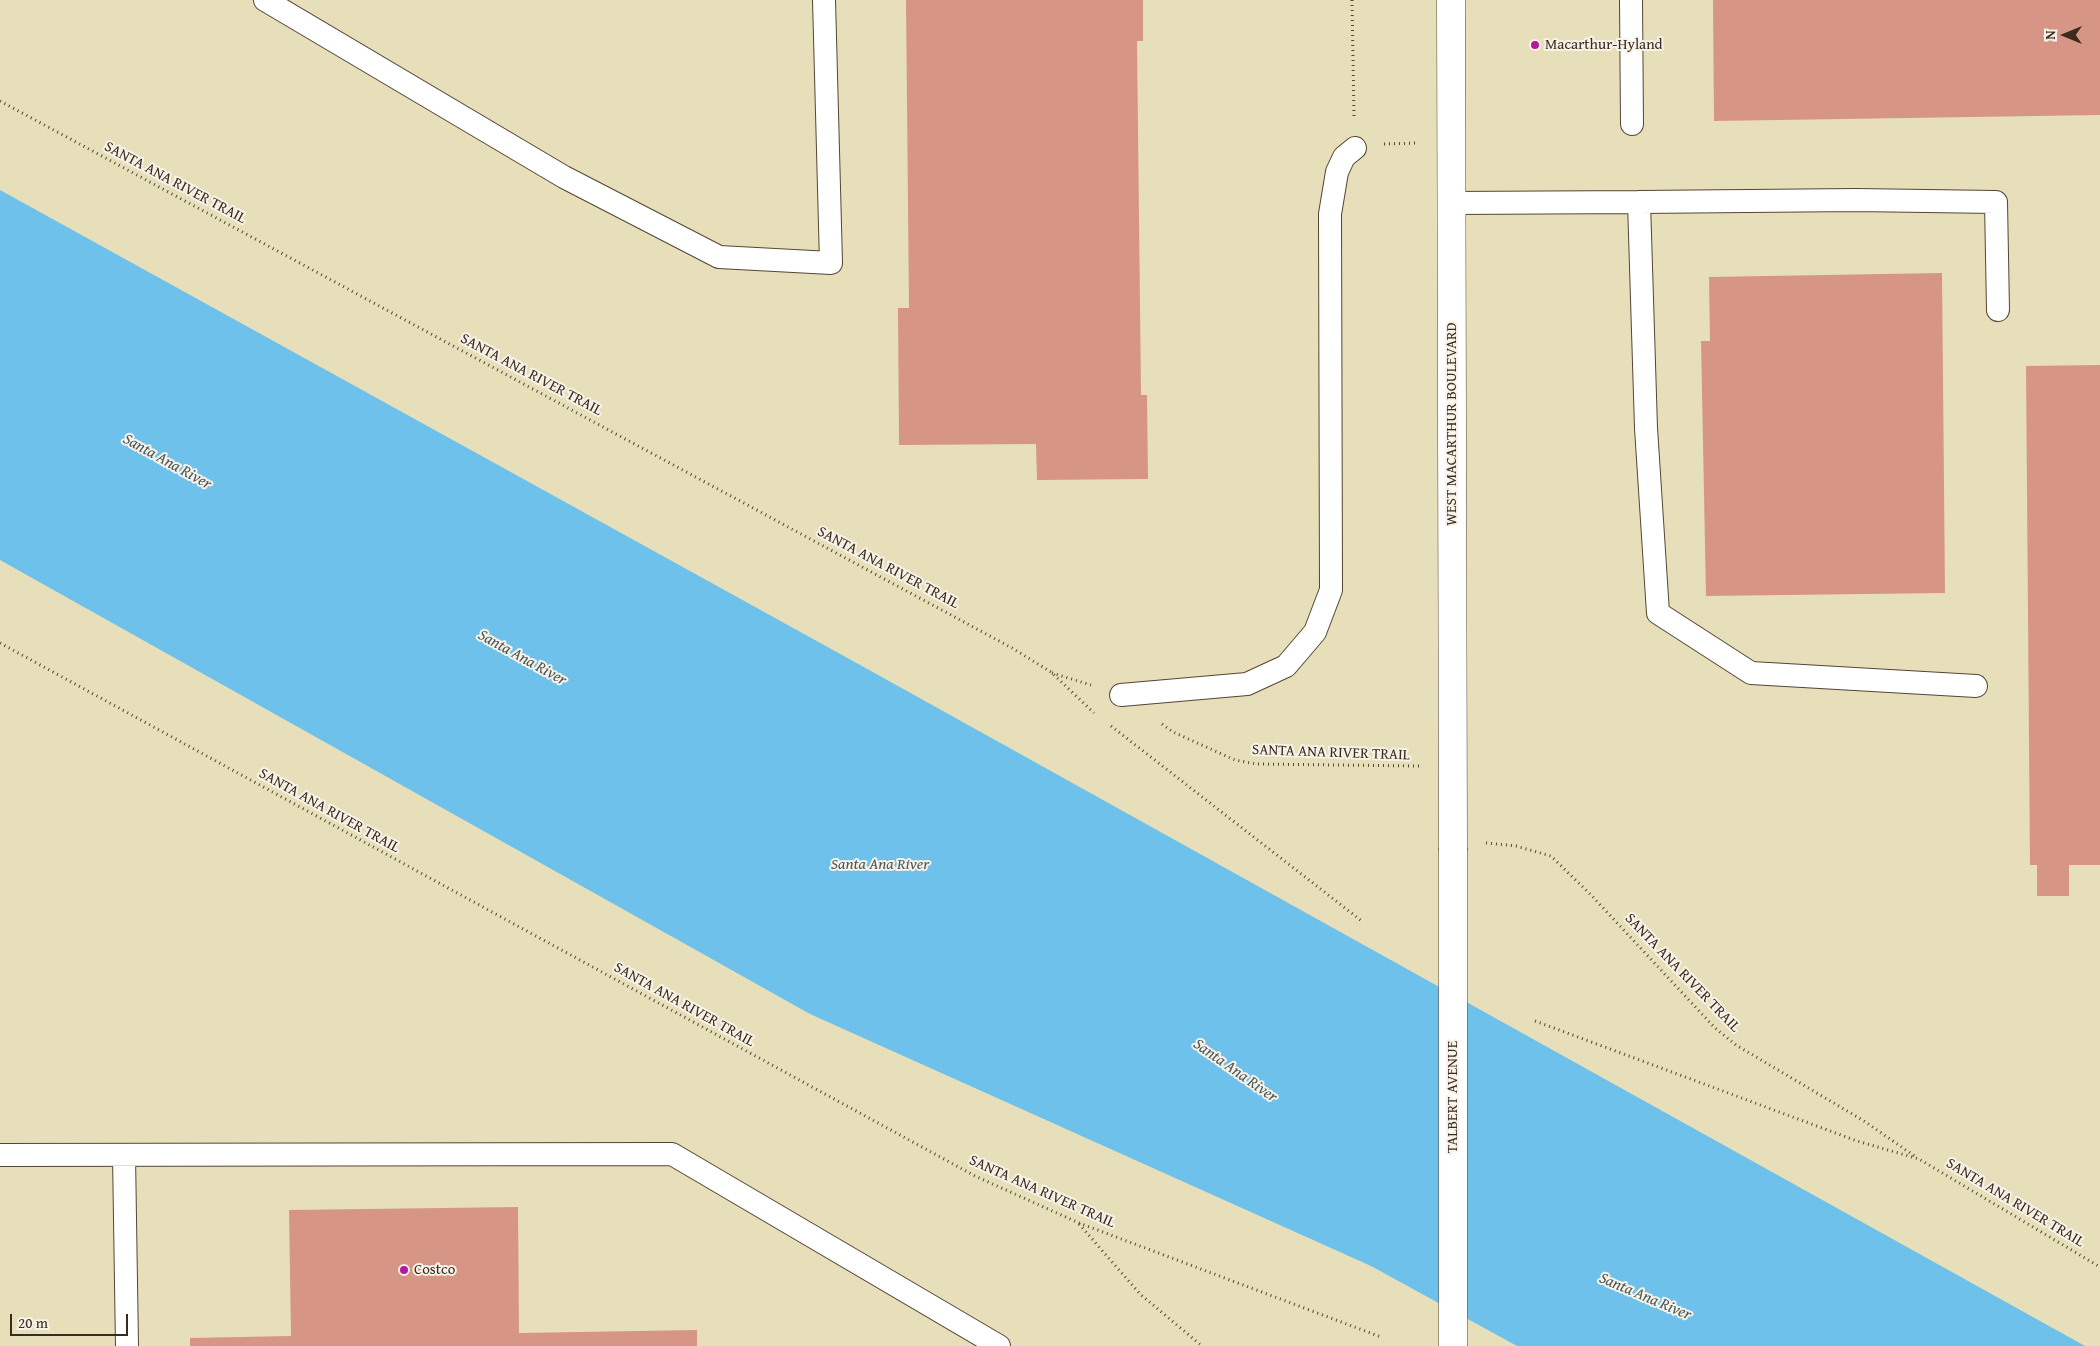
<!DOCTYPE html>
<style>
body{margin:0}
#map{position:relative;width:2100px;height:1346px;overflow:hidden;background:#e7dfba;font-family:"Gentium Book Plus",serif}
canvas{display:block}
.north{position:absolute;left:2040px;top:10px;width:50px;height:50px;-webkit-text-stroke:4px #f7f3e8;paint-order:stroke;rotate:270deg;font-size:14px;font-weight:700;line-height:20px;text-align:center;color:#3b2a1e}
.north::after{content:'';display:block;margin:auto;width:18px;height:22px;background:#3b2a1e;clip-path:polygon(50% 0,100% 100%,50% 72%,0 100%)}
.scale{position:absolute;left:10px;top:1314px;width:118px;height:22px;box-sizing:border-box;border:2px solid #3b2a1e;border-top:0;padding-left:6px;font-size:15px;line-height:18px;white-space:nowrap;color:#3b2a1e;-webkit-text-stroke:4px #f7f3e8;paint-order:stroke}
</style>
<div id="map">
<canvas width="2100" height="1346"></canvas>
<div class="north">N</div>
<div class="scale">20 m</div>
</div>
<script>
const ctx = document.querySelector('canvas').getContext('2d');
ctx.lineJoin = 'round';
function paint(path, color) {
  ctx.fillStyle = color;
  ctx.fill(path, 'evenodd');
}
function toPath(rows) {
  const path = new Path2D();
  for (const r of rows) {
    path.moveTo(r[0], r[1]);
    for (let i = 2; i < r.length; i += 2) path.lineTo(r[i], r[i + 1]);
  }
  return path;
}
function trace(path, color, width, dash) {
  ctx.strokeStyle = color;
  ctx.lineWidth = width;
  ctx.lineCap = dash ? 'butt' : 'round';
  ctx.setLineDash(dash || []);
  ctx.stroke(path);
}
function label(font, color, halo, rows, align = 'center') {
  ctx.font = font + ' "Gentium Book Plus",serif';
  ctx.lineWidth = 4;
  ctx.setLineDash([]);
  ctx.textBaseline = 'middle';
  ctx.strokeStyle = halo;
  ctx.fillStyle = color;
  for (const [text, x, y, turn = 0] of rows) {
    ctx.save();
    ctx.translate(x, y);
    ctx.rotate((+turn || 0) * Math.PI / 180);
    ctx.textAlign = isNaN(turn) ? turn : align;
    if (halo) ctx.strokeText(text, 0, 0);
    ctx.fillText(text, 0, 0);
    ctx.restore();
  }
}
paint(toPath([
 [0,190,862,666,2085,1346,1517,1346,1371,1266,810,1014,0,560]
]), '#6ec1ea');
paint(toPath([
 [906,0,1143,0,1143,41,1137,41,1141,395,1147,395,1148,479,1037,480,1036,444,899,445,898,308,909,308],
 [1713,0,2100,0,2100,115,1714,121],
 [1942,273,1945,593,1706,596,1701,341,1710,341,1709,277],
 [2100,365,2100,865,2069,865,2069,896,2037,896,2037,865,2030,865,2026,366],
 [518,1207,519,1333,697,1330,697,1346,190,1346,190,1338,291,1336,289,1210]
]), '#d79585');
const lane = toPath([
 [265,0,564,177,719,257,831,263,824,0],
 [1631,0,1632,124],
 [1639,202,1856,200,1996,202,1998,310],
 [1452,203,1639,202,1646,428,1658,613,1751,673,1976,686],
 [1121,695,1247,684,1286,666,1315,632,1331,590,1330,214,1337,172,1344,157,1355,148],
 [0,1155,672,1154,999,1346],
 [124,1155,127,1346]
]);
const primary = toPath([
 [1451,0,1453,848]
]);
trace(lane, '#554535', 24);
trace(primary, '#554535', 29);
trace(toPath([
 [1352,0,1354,117],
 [0,101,1012,648,1051,672,1094,713],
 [1384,144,1418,143],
 [0,643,975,1176,1079,1223,1381,1337],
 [1052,673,1091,685],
 [1162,724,1173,732,1235,760,1256,764,1419,766],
 [1111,726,1363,922],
 [1486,843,1516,846,1551,856,1592,896,1715,1028,1736,1045,1864,1121,1916,1157],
 [1535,1021,1857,1141,1919,1159,2100,1267],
 [1079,1224,1140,1294,1202,1346]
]), '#554535', 3, [1, 4]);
trace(lane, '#fff', 22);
trace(primary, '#fff', 28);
const primaryBridge = toPath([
 [1453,848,1453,1346]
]);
trace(primaryBridge, '#554535', 29, []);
trace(primaryBridge, '#fff', 28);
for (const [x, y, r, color] of [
 [1535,45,5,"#b5179e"],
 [404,1270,5,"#b5179e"]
]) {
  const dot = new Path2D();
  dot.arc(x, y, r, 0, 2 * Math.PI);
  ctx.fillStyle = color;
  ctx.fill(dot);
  trace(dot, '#f7f3e8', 2);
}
label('15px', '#3b2a1e', '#f7f3e8', [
 ["Macarthur-Hyland",1545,45],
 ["Costco",414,1270]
], 'left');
label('15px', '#3b2a1e', '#f7f3e8', [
 ["SANTA ANA RIVER TRAIL",175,183,28],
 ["SANTA ANA RIVER TRAIL",531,375,28],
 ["WEST MACARTHUR BOULEVARD",1452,424,-90],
 ["SANTA ANA RIVER TRAIL",888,568,28],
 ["SANTA ANA RIVER TRAIL",1331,753,2],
 ["SANTA ANA RIVER TRAIL",329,811,29],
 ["SANTA ANA RIVER TRAIL",1682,973,46],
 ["SANTA ANA RIVER TRAIL",684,1005,29],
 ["TALBERT AVENUE",1453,1097,-90],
 ["SANTA ANA RIVER TRAIL",1042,1192,24],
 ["SANTA ANA RIVER TRAIL",2015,1203,31]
]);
label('italic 16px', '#4a575b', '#f7f3e8', [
 ["Santa Ana River",167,462,29],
 ["Santa Ana River",522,658,29],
 ["Santa Ana River",880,865],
 ["Santa Ana River",1235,1071,35],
 ["Santa Ana River",1645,1297,23]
]);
</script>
